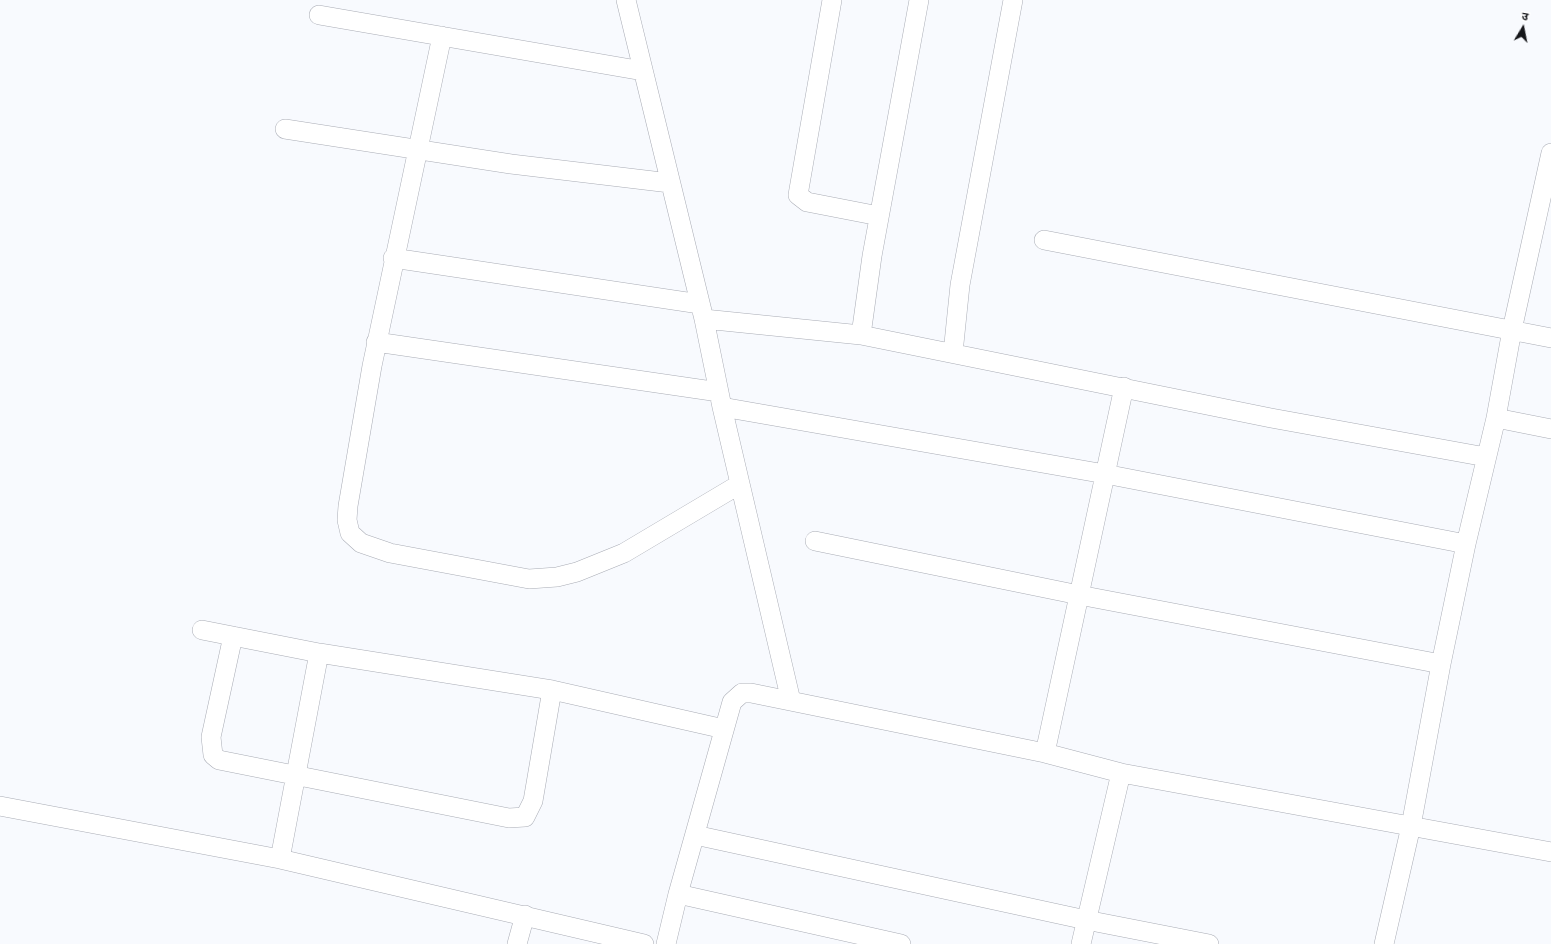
<!DOCTYPE html>
<meta charset="utf-8">
<style>
body{margin:0}
#map{position:relative;width:1551px;height:944px;overflow:hidden;background:#f8fafe;font-family:Mulish,"Noto Sans Devanagari",sans-serif}
canvas{display:block}
.north{position:absolute;left:1503px;top:8px;width:40px;height:40px;-webkit-text-stroke:3px #fff;paint-order:stroke;rotate:10deg;font-size:11px;font-weight:700;line-height:16px;text-align:center;color:#15161a}
.north::after{content:'';display:block;margin:auto;width:14px;height:18px;background:#15161a;clip-path:polygon(50% 0,100% 100%,50% 72%,0 100%)}
</style>
<div id="map">
<canvas width="1551" height="944"></canvas>
<div class="north">उ</div>
</div>
<script>
const ctx = document.querySelector('canvas').getContext('2d');
ctx.lineJoin = 'round';
function toPath(rows) {
  const path = new Path2D();
  for (const r of rows) {
    path.moveTo(r[0], r[1]);
    for (let i = 2; i < r.length; i += 2) path.lineTo(r[i], r[i + 1]);
  }
  return path;
}
function trace(path, color, width, dash) {
  ctx.strokeStyle = color;
  ctx.lineWidth = width;
  ctx.lineCap = dash ? 'butt' : 'round';
  ctx.setLineDash(dash || []);
  ctx.stroke(path);
}
const minor = toPath([
 [626,0,704,319,722,407,791,701],
 [832,0,798,195,807,202,879,216],
 [319,15,643,71],
 [442,36,372,366,348,506,347,520,350,533,361,543,390,553,529,579,557,577,577,572,624,553,740,484],
 [285,129,511,164,670,183],
 [1044,240,1551,338],
 [393,258,700,304],
 [704,319,861,335,1271,418,1486,457],
 [861,335,872,256,919,0],
 [376,342,719,392],
 [953,353,960,285,1013,0],
 [722,407,1105,474,1466,544],
 [1496,418,1551,429],
 [815,541,1079,595,1441,664],
 [202,630,319,653,552,690,724,729],
 [233,636,211,737,213,755,219,760,509,818,525,817,533,801,552,690],
 [1045,753,1124,387],
 [0,806,280,859,644,944],
 [695,835,1086,920,1209,944],
 [280,859,319,653],
 [678,894,901,944],
 [517,944,525,915],
 [666,944,678,894,732,702,742,693,751,693,1045,753,1121,773,1551,852],
 [1081,944,1121,773],
 [1384,944,1411,826,1441,664,1466,544,1496,418,1512,330,1551,153]
]);
trace(minor, '#a9acb5', 20);
trace(minor, '#fff', 19);
</script>
